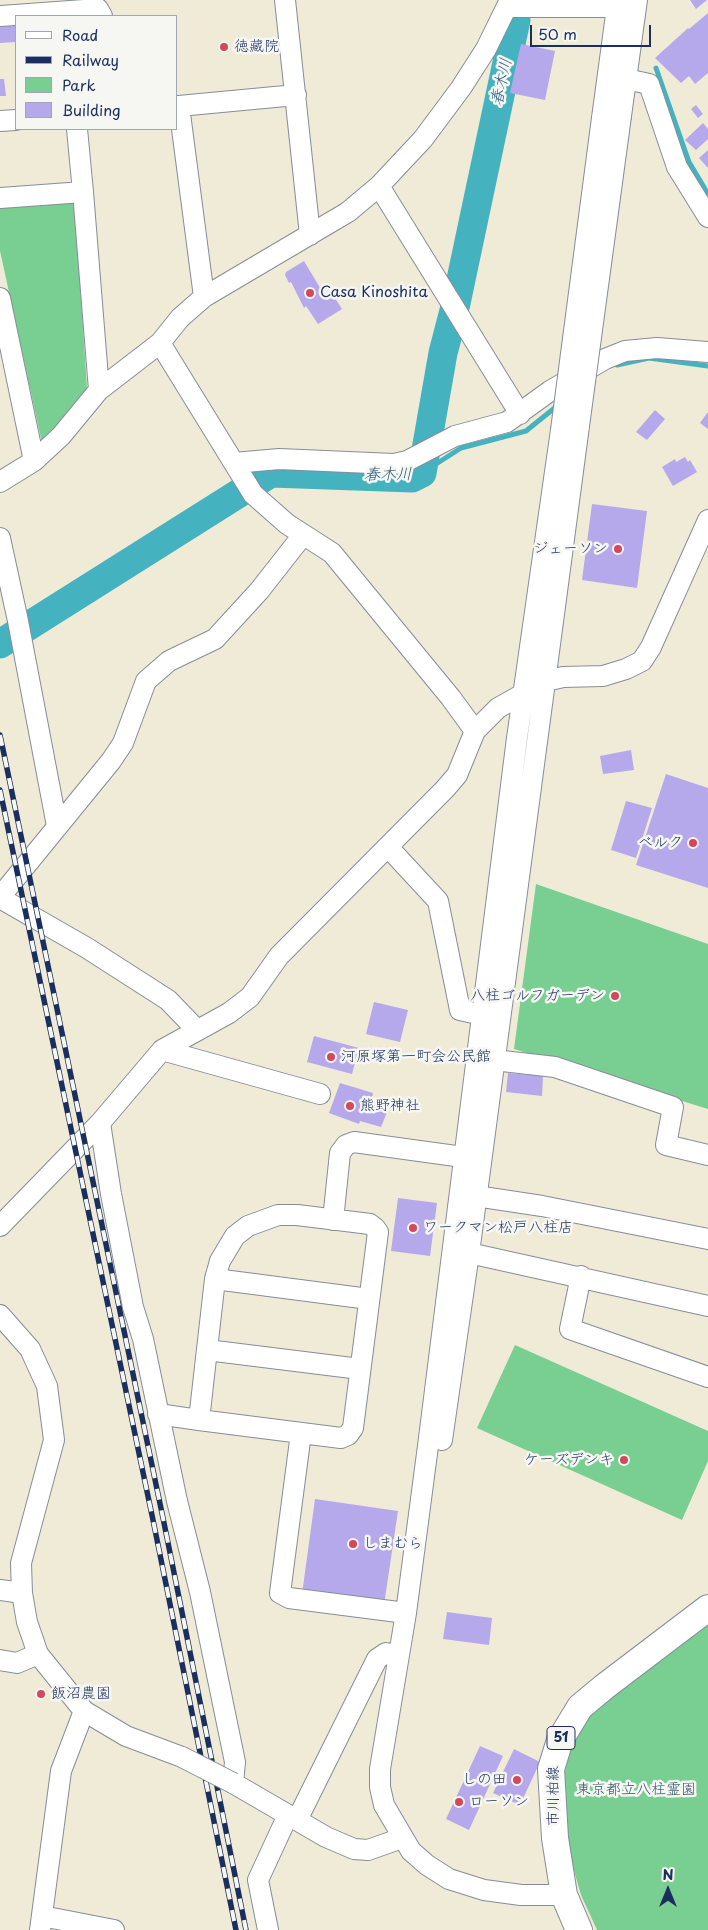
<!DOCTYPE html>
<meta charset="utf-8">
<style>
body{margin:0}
#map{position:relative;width:708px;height:1930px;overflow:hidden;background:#f0ebd7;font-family:"Playpen Sans",sans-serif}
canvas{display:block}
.legend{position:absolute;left:15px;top:15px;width:162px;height:115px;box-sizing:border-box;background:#f6f6f2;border:1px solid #9ea6b7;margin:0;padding:6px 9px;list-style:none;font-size:15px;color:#1b2f5e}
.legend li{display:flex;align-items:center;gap:10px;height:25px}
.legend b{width:25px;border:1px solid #9ea6b7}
.north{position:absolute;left:643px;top:1865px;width:50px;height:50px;-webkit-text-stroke:4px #f6f6f2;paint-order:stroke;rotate:0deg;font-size:14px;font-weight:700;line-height:20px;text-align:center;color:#1b2f5e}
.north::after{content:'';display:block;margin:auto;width:18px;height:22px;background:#1b2f5e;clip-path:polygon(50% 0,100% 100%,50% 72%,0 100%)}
.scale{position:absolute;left:530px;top:25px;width:121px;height:22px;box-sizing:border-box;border:2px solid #1b2f5e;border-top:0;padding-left:6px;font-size:15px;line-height:18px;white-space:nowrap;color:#1b2f5e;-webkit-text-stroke:4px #f6f6f2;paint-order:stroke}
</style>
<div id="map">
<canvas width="708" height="1930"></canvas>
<ul class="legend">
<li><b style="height:6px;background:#fff"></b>Road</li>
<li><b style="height:6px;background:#1b2f5e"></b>Railway</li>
<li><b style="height:14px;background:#79ce91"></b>Park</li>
<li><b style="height:14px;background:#b6a9eb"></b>Building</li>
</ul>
<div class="north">N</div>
<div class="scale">50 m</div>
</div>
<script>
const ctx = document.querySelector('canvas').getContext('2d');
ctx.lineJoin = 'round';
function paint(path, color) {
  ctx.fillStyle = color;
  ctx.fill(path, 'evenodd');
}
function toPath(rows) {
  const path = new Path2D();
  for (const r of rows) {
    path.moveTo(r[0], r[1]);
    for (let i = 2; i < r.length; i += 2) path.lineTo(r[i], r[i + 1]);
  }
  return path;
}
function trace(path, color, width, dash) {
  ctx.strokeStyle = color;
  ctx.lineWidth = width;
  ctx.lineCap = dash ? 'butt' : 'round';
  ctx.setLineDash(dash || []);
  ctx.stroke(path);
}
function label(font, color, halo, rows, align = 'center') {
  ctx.font = font + ' "Playpen Sans","Klee One",sans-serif';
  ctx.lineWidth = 5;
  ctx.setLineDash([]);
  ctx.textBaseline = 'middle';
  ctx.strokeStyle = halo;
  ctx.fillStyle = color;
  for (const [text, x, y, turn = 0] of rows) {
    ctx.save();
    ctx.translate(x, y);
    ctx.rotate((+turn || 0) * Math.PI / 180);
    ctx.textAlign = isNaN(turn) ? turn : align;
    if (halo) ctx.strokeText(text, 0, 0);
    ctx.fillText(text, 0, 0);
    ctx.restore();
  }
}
paint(toPath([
 [75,203,87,389,42,443,0,251,0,206],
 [536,884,708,944,708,1109,514,1049],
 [515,1345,708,1431,708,1461,682,1520,477,1428],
 [708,1625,708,1930,597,1930,581,1895,569,1853,563,1781,571,1744,588,1717,609,1698]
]), '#79ce91');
trace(toPath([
 [656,68,689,162,708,194],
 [617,365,649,358,708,366],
 [422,473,461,448,526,431,557,406]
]), '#44b3bf', 5);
trace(toPath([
 [0,644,271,473,412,478,422,473,443,353,456,303,516,20]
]), '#44b3bf', 29);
paint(toPath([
 [690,0,707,0,696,9],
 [708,13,708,73,695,84,689,76,681,83,655,58,688,28,689,29],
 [16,22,16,42,0,43,0,24],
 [521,44,555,51,545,100,510,93],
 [0,79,4,79,6,96,0,96],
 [696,105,703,114,698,118,691,109],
 [703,123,708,129,708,139,696,150,685,140],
 [708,150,708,168,699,158],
 [304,261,325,296,331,292,342,309,318,324,306,306,304,308,291,282,289,283,285,275,286,272],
 [655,410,665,419,647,440,636,432],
 [708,412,708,429,700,423],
 [685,457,688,462,690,460,697,472,673,486,662,467,675,459,676,462],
 [592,504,647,511,637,588,582,580],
 [631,750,634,770,603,774,600,756],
 [666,774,708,788,708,888,636,865],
 [626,801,652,808,636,858,611,850],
 [374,1002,408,1010,400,1042,366,1034],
 [314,1036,359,1048,352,1074,307,1062],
 [508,1073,543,1076,542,1096,506,1092],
 [340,1083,373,1093,372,1098,390,1105,381,1127,360,1121,359,1124,329,1113],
 [398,1198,437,1203,430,1256,391,1251],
 [315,1499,398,1511,384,1605,302,1594],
 [447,1612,492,1618,489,1645,443,1639],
 [480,1746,503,1756,469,1830,446,1819],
 [514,1749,540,1762,520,1805,493,1793]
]), '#b6a9eb');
const minor = toPath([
 [285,0,310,235],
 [508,7,618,7],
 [0,16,98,9,102,16],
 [626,79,649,84,677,167,708,217],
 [621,116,637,0],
 [602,118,618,0],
 [0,121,16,120],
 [77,129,83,192],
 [379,186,520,414],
 [0,198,83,192,99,390],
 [204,297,179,106,296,95],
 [0,298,34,461],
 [160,343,253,494,287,524,332,553,451,698,475,731],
 [561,430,517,738,428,1446,406,1613,380,1769,380,1787,384,1805,411,1851,427,1865,449,1879,484,1890,521,1895,564,1895],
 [234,463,279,459,394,464,407,461,455,436,507,422,550,391,605,359,625,351,657,348,708,352],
 [0,482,34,461,61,436,99,390,160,343,180,318,204,297,348,212,379,186,423,139,461,88,486,49,510,0],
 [0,538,18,621,57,826],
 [388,847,438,901,460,1010,482,1015],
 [0,897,111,761,123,743,146,681,169,661,215,639,259,591,303,535],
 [0,898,87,948,168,1000,196,1029],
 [162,1050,320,1094],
 [494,1060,555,1067,673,1107,666,1145,708,1155],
 [100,1123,111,1194,133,1307,143,1339,177,1501,200,1592,235,1762,233,1783,326,1837,354,1849,368,1850,402,1838],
 [476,1196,542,1206,708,1239],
 [333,1220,340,1153,346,1145,354,1142,463,1157],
 [0,1226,100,1123,162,1050,229,1013,250,997,279,956,445,789,457,775,475,731,498,708,546,681,563,677,603,676,626,669,642,661,651,647,708,520],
 [469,1253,708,1306],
 [581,1276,570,1329,708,1377],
 [215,1279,369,1299],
 [0,1315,30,1349,47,1386,54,1440,21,1563,22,1593,27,1622,38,1654,84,1711,126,1736,182,1757],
 [207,1350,360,1369],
 [158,1414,199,1420,341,1438,348,1435,353,1428,378,1232,375,1228,370,1224,297,1215,278,1215,248,1226,235,1236,220,1261,215,1279,199,1420],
 [301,1433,280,1593,289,1598,406,1613],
 [442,1440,469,1253,579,426],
 [0,1590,22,1593],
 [0,1660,17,1663,38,1654],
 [297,1820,377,1659,386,1653,398,1655],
 [42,1916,114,1930],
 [40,1930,61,1771,84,1711],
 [268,1930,258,1880,288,1815]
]);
const major = toPath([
 [579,1930,564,1895,555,1838,551,1769,560,1740,580,1707,604,1687,708,1608]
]);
trace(minor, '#868d9a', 22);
trace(major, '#868d9a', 28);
trace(minor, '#fff', 20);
trace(major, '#fff', 26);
const rail = toPath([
 [0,735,163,1518,246,1930],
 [0,790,153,1520,236,1930]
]);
trace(rail, '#1b2f5e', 5.5);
trace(rail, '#f6f6f2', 4, [11]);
const minorBridge = toPath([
 [579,426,621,116],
 [561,430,602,118],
 [182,1757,233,1783]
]);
trace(minorBridge, '#868d9a', 22, []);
trace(minorBridge, '#fff', 20);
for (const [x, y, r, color] of [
 [224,47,5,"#d1495b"],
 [310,293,5,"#d1495b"],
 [618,549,5,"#d1495b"],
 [693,843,5,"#d1495b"],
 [615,996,5,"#d1495b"],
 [331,1057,5,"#d1495b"],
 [350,1106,5,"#d1495b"],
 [413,1228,5,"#d1495b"],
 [624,1460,5,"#d1495b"],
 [353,1544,5,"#d1495b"],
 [41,1694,5,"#d1495b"],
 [517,1780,5,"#d1495b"],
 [459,1802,5,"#d1495b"]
]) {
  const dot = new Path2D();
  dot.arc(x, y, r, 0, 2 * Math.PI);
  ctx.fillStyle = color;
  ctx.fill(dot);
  trace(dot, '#f6f6f2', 2);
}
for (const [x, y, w] of [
 [561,1738,28]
]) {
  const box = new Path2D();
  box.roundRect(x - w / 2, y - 11.5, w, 23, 4);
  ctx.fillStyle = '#f6f6f2';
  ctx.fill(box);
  trace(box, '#1b2f5e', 1);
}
label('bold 14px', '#1b2f5e', null, [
 ["51",561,1738]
]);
label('15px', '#1b2f5e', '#f6f6f2', [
 ["徳藏院",234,47],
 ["Casa Kinoshita",320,293],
 ["ジェーソン",608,549,"right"],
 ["ベルク",683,843,"right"],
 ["八柱ゴルフガーデン",605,996,"right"],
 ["河原塚第一町会公民館",341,1057],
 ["熊野神社",360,1106],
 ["ワークマン松戸八柱店",423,1228],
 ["ケーズデンキ",614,1460,"right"],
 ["しまむら",363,1544],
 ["飯沼農園",51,1694],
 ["しの田",507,1780,"right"],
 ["ローソン",469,1802]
], 'left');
label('15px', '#32576b', '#f6f6f2', [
 ["東京都立八柱霊園",636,1790]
]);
label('15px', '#1b2f5e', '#f6f6f2', [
 ["市川柏線",554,1796,-90]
]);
label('italic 16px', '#295d80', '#f6f6f2', [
 ["春木川",502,82,-78],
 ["春木川",388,475,-1]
]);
</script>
